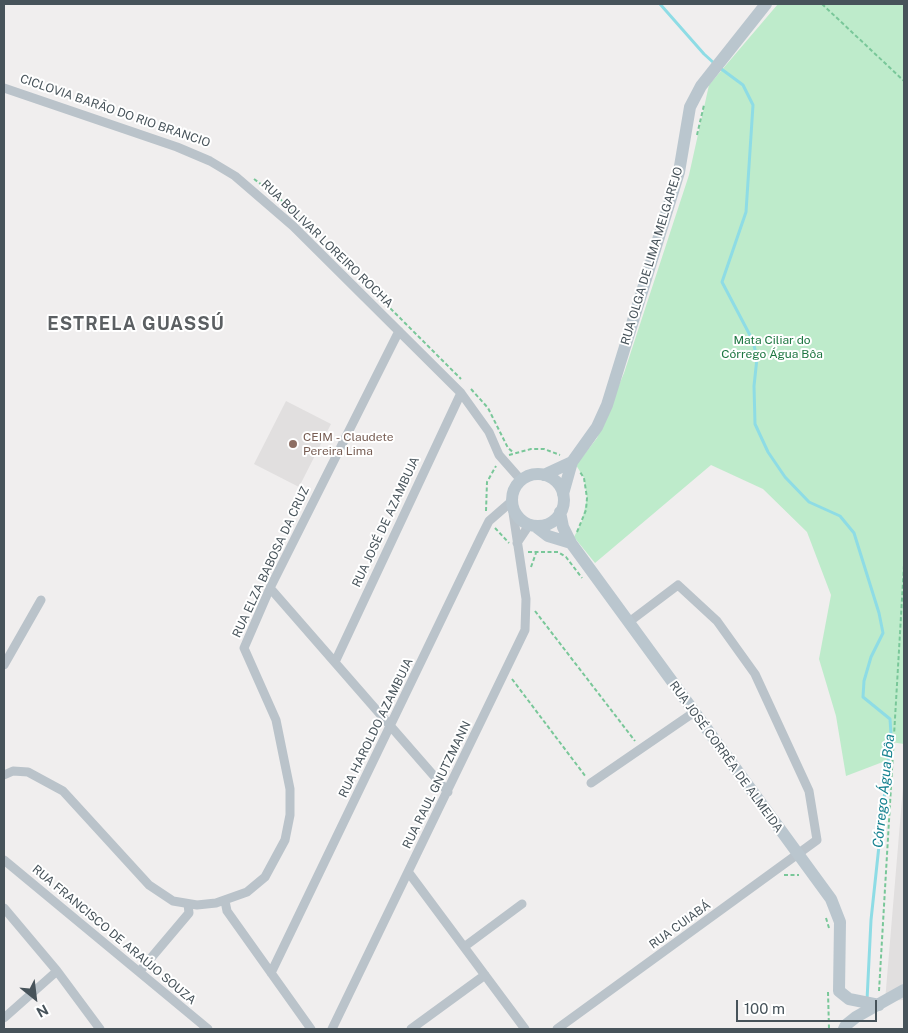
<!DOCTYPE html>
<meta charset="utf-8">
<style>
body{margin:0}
#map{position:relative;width:908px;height:1033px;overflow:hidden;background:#f0eeee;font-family:"Public Sans",sans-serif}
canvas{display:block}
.frame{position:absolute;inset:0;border:5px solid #47535a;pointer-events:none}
.north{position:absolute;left:10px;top:973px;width:50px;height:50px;-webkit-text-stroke:4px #fff;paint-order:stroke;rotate:151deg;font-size:14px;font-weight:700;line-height:20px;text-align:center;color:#47535a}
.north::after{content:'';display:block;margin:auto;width:18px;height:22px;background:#47535a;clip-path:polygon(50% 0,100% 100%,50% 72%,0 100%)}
.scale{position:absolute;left:736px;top:1000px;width:141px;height:22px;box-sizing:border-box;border:2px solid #47535a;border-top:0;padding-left:6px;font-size:15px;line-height:18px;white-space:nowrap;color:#47535a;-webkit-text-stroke:4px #fff;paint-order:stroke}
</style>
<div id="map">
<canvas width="908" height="1033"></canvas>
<div class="frame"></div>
<div class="north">N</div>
<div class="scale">100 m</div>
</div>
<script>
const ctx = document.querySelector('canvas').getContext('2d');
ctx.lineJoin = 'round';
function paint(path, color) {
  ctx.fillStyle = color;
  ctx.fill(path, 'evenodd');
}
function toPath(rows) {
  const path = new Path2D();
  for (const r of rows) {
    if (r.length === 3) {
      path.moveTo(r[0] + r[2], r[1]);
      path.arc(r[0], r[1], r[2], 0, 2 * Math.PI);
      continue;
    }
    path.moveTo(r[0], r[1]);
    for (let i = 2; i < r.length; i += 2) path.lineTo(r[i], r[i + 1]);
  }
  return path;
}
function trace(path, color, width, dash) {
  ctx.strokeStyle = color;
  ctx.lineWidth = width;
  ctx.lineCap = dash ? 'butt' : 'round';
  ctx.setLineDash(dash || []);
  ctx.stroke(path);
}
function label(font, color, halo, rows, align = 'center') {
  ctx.font = font + ' "Public Sans",sans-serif';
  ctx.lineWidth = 4;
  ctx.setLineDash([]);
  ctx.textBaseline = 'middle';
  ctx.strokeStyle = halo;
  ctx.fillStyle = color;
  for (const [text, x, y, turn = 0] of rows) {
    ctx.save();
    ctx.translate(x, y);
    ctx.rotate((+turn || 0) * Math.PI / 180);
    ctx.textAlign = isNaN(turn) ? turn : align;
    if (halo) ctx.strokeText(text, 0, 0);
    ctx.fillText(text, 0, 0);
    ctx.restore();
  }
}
paint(toPath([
 [286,401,331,424,299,487,254,464],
 [903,787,904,1000,885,1001]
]), '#e1dfdf');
paint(toPath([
 [778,4,904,4,904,744,891,742,888,760,846,776,836,716,819,659,831,595,807,532,763,489,711,465,595,563,574,537,582,521,587,498,584,478,576,465,597,438,624,373,689,175,709,85]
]), '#beebcb');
trace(toPath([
 [660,4,704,54,715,64],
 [720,68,743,85,753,105,746,212,722,282,753,341,757,358,754,386,755,424,768,452,785,477,809,502,840,516,854,533,879,613,883,633,871,657,864,681,863,697,890,719,891,734,871,920,867,1000]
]), '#8edce5', 3);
trace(toPath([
 [822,4,904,81],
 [697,135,704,105],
 [254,179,278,197,301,220],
 [372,290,461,379],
 [471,389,488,408,508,448,514,453],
 [509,455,531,449,544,449,560,455],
 [486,511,487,482,496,466],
 [495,528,509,543],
 [577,532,586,510,587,498,584,478,580,472],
 [528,552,558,552,566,557,582,578],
 [531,567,536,553],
 [535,611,635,741],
 [512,679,586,777],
 [784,875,799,875],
 [826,918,829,928],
 [879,991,904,565],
 [828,992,829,1029]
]), '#79c799', 2, [4, 2.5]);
trace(toPath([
 [4,88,177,147,210,161,235,176,293,226,461,393,489,432,499,455,521,480],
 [517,543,529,525],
 [270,588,448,792],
 [335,662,461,393],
 [4,665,41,600],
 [4,775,13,771,28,772,63,791,149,885,173,901,197,905,216,903,247,892,265,877,285,840,290,815,290,789,276,720,244,648,270,588,399,331],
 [591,783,693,713],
 [4,860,208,1029],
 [409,873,525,1029],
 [225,901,227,911,311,1029],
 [4,908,57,971,100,1029],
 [464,947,522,904],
 [140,971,189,913,188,904],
 [271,973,481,537,489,521,512,501],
 [4,1018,57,971],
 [332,1029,525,630,526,599,512,506],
 [411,1029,485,975],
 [557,1029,817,840,809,791,755,674,717,621,678,585,629,622]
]), '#bac3ca', 9);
trace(toPath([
 [538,500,26],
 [544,475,572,462],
 [563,494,572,462,597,427,607,405,679,172,690,107,701,86,766,4],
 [560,512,563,527,571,543,831,899,840,922,839,991,849,999,879,1005],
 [535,526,548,536,571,543],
 [844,1029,846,1025,856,1017,904,990]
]), '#bac6ce', 12);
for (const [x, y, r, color] of [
 [293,444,5,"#8d6e63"]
]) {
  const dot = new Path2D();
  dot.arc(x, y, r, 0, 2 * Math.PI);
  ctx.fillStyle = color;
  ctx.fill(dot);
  trace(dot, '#fff', 2);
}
label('12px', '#47535a', '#fff', [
 ["CICLOVIA BARÃO DO RIO BRANCIO",115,111,19],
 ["RUA BOLIVAR LOREIRO ROCHA",327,244,44],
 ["RUA OLGA DE LIMA MELGAREJO",652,256,-73],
 ["RUA JOSÉ DE AZAMBUJA",386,522,-65],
 ["RUA ELZA BABOSA DA CRUZ",271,562,-65],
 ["RUA HAROLDO AZAMBUJA",376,728,-64],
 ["RUA JOSÉ CORRÊA DE ALMEIDA",726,757,54],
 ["RUA RAUL GNUTZMANN",437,785,-64],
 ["RUA CUIABÁ",680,925,-36],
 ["RUA FRANCISCO DE ARAÚJO SOUZA",114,935,40]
]);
label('12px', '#1d7641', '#fff', [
 ["Mata Ciliar do",772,340],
 ["Córrego Água Bôa",772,354]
]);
label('12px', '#785e54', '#fff', [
 ["CEIM - Claudete",303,437],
 ["Pereira Lima",303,451]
], 'left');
label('italic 14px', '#168290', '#fff', [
 ["Córrego Água Bôa",884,791,-84]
]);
ctx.letterSpacing = '1px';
label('bold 18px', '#5b5f62', '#fff', [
 ["ESTRELA GUASSÚ",136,324]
]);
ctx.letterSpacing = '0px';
</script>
